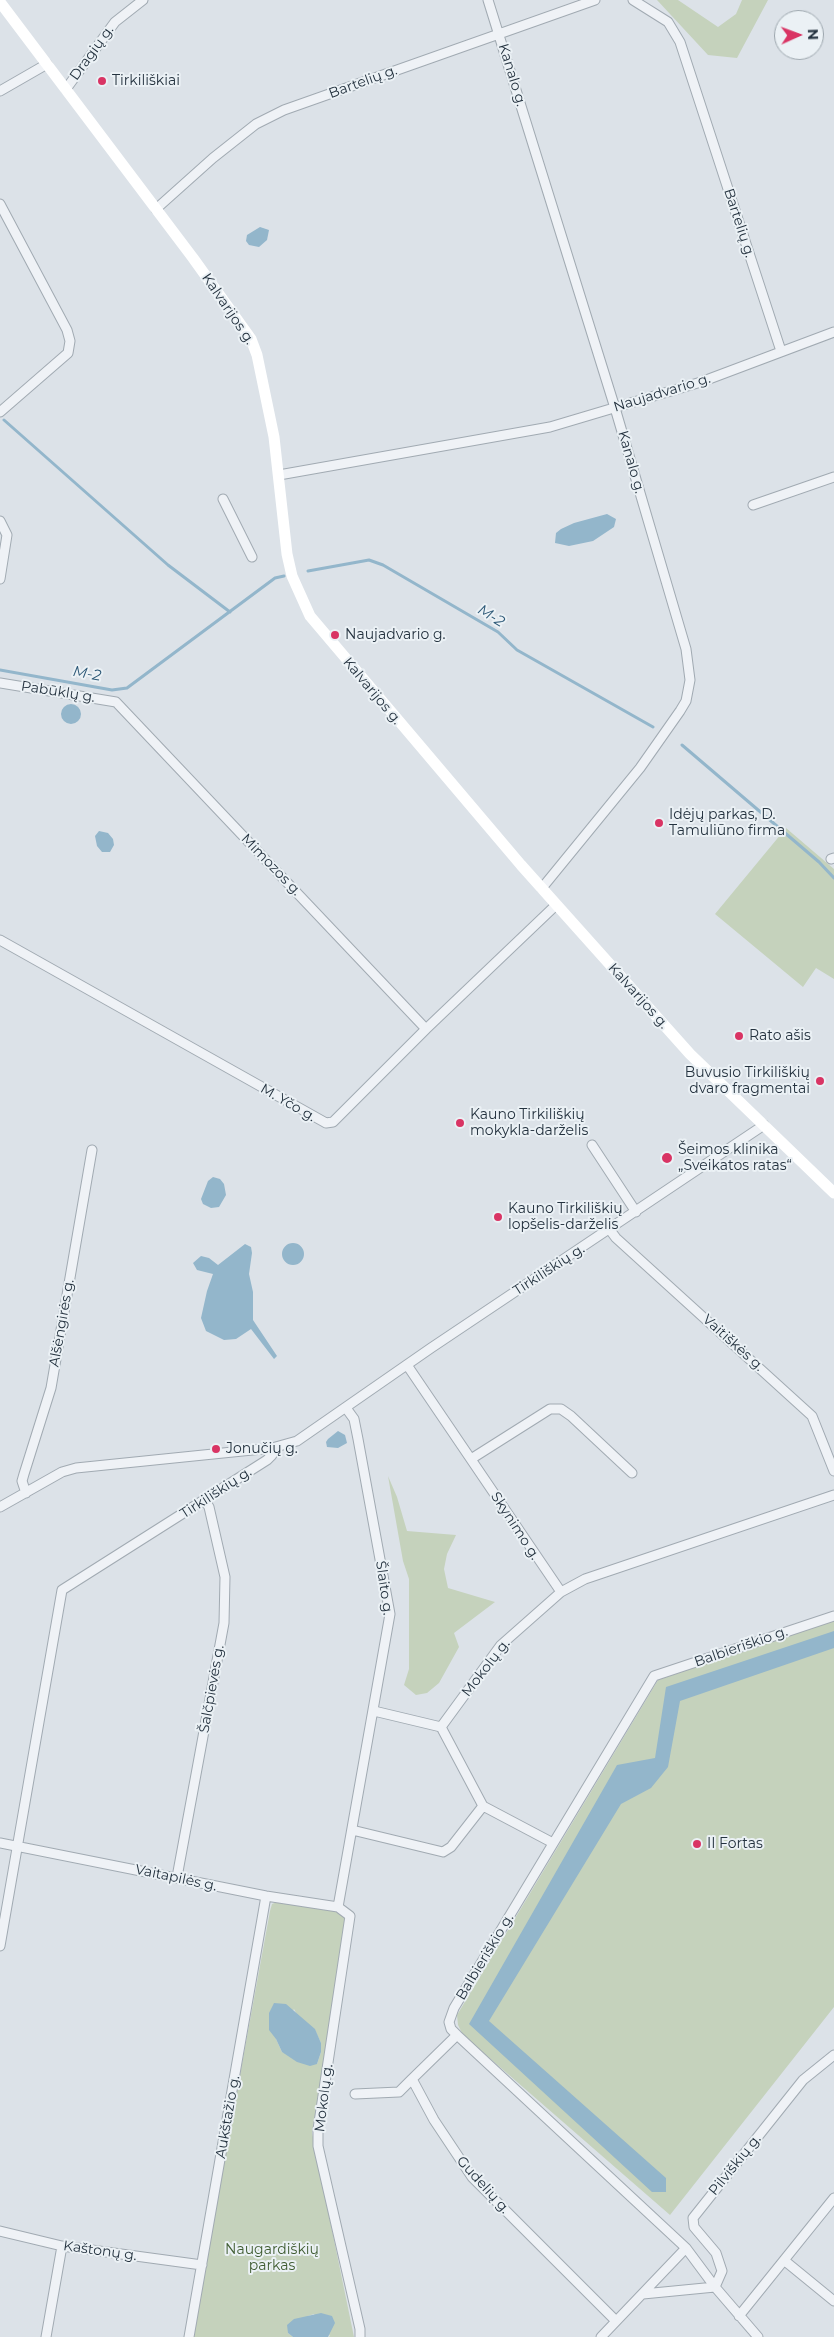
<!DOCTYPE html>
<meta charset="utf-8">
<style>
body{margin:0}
#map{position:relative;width:834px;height:2337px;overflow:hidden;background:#dce2e8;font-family:Montserrat,sans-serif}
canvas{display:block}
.north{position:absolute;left:774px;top:10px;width:50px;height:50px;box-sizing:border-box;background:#ebf1f5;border:1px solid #9ba5ac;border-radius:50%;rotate:88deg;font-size:14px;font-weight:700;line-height:20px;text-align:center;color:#24323f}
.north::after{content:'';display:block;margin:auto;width:18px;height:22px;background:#d93464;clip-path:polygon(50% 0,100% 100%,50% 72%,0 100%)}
</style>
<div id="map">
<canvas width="834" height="2337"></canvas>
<div class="north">N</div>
</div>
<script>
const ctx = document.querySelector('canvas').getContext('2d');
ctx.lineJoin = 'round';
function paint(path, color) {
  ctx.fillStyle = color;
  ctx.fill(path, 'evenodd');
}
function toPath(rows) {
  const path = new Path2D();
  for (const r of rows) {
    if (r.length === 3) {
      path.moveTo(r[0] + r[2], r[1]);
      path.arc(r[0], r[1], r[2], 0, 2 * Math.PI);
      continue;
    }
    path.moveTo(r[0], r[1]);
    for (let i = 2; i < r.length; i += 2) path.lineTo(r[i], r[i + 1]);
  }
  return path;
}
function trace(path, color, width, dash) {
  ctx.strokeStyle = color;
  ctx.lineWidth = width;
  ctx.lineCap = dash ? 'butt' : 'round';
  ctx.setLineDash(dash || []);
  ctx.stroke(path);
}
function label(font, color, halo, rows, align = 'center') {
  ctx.font = font + ' Montserrat,sans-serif';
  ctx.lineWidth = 4;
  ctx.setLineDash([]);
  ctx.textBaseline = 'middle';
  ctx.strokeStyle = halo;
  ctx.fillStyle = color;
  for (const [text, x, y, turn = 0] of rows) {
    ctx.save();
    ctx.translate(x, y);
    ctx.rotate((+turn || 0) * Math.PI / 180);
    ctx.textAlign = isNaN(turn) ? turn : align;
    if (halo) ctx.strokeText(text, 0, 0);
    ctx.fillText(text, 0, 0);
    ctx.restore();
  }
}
paint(toPath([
 [657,0,678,0,718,27,736,14,742,0,768,0,737,58,708,55],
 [786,828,834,869,834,979,816,968,803,987,715,914],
 [388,1476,397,1497,407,1531,456,1535,447,1554,444,1569,448,1588,495,1602,454,1633,459,1647,439,1683,427,1693,416,1695,404,1685,409,1669,409,1579,403,1561],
 [834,1621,834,2007,670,2215,463,2035,458,2025,457,2015,658,1680],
 [279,1901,339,1911,345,1917,346,1929,312,2133,354,2337,328,2337,330,2336,314,2314,308,2316,288,2333,293,2337,192,2337,270,1911,272,1904],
 [294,2009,298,2017,315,2030,321,2043,321,2052,317,2064,282,2052,276,2039]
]), '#c5d2bc');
paint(toPath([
 [260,227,269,230,267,240,259,247,249,245,246,241,247,235],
 [607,514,616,519,614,527,593,541,569,546,555,543,556,533,561,529,574,523],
 [71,714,10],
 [99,831,108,833,113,839,114,845,110,852,102,852,97,846,95,836],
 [213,1177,220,1179,224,1184,226,1195,219,1207,211,1208,203,1204,201,1199,208,1181],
 [293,1254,11],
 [245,1244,251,1247,252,1253,249,1274,253,1292,253,1320,277,1356,274,1359,251,1329,236,1339,224,1340,206,1331,201,1318,207,1291,213,1274,197,1270,193,1263,201,1256,209,1258,218,1265],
 [338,1431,345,1435,347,1443,338,1448,327,1447,326,1442,328,1439],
 [834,1631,834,1648,680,1701,668,1767,651,1788,621,1804,489,2021,666,2178,666,2192,652,2192,469,2024,617,1765,655,1758,666,1687],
 [274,2003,286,2004,315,2029,321,2043,321,2052,317,2064,310,2066,297,2062,282,2052,276,2039,269,2030,269,2013],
 [321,2313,332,2316,335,2323,328,2337,293,2337,288,2333,287,2325,294,2319]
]), '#93b6cb');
trace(toPath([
 [4,420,168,565,230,612],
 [308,571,369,560,383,565,498,632,517,650,653,727],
 [0,670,112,690,127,688,275,578,284,576],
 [682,745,819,862,834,878]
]), '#93b6cb', 3);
const minor = toPath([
 [488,0,615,408,686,649,690,680,686,701,680,711,640,768,542,888],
 [633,0,668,22,680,42,781,351],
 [66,89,115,22,143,0],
 [0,91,47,64],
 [0,204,67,330,70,341,68,353,0,412],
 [156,209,213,158,256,124,284,110,595,0],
 [279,475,550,427,701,382,834,332],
 [223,499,252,557],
 [753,505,834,477],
 [0,521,7,535,0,579],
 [0,683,116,702,426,1029],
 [831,859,834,858],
 [0,940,326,1123,333,1122,426,1029,556,905],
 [592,1145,636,1212],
 [610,1230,616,1238,812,1416,834,1471],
 [407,1365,561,1592],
 [471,1459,550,1409,561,1409,571,1416,632,1473],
 [26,1493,22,1481,24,1474,51,1388,92,1150],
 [0,1507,62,1472,76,1468,272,1448,297,1441,431,1348,764,1125],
 [374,1711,441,1727],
 [483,1806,553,1843],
 [352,1830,443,1852,451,1847,483,1806,441,1727,501,1645,561,1592,585,1579,834,1495],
 [0,1843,266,1896,338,1907,350,1916,318,2129,318,2146,360,2329,360,2337],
 [177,1877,224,1623,225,1577,209,1507,205,1501],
 [338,1907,390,1614,358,1439,354,1419,346,1408],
 [0,1946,62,1590,267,1460,272,1455,272,1448],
 [457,2035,412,2079,434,2120,472,2177,616,2321],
 [355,2094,399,2092,412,2079],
 [0,2231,62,2246,202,2265],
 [785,2261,834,2301],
 [643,2294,715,2287,722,2271,716,2253,694,2227,693,2218,803,2080,834,2055],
 [739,2316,834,2198],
 [46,2337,62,2246],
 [189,2337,266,1896],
 [601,2337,686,2248],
 [758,2337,715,2287,686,2248,457,2035,451,2029,449,2022,454,2008,654,1676,834,1616]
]);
trace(minor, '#a1aab2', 11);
trace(minor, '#eff2f6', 9);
trace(toPath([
 [0,2,193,258,251,339,257,355,274,437,287,554,292,576,310,616,521,865,690,1054,834,1193]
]), '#fff', 11);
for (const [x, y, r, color] of [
 [102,81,5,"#d93464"],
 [335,635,5,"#d93464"],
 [659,823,5,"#d93464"],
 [739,1036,5,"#d93464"],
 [820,1081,5,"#d93464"],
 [460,1123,5,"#d93464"],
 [667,1158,6,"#d93464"],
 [498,1217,5,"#d93464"],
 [216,1449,5,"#d93464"],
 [697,1844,5,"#d93464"]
]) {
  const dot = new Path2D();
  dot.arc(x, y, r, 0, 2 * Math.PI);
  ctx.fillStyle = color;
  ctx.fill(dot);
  trace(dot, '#ebf1f5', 2);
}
label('14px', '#24323f', '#ebf1f5', [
 ["Dragių g.",92,53,-54],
 ["Kanalo g.",512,75,73],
 ["Bartelių g.",363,82,-20],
 ["Bartelių g.",739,223,72],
 ["Kalvarijos g.",228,309,56],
 ["Naujadvario g.",662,393,-17],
 ["Kanalo g.",631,462,74],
 ["Kalvarijos g.",372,691,50],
 ["Pabūklų g.",58,692,9],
 ["Mimozos g.",271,865,46],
 ["Kalvarijos g.",638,996,48],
 ["M. Yčo g.",288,1103,30],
 ["Tirkiliškių g.",549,1270,-33],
 ["Alšėngirės g.",62,1323,-80],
 ["Vaitiškės g.",733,1343,42],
 ["Tirkiliškių g.",216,1493,-33],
 ["Skynimo g.",515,1526,57],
 ["Šlaito g.",384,1588,82],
 ["Balbieriškio g.",741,1647,-19],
 ["Mokolų g.",486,1668,-52],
 ["Šalčpievės g.",212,1689,-80],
 ["Vaitapilės g.",176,1878,12],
 ["Balbieriškio g.",485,1957,-59],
 ["Mokolų g.",324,2098,-83],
 ["Aukštažio g.",228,2117,-80],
 ["Pilviškių g.",735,2165,-51],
 ["Gudelių g.",483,2185,48],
 ["Kaštonų g.",100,2251,8]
]);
label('14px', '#24323f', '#ebf1f5', [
 ["Tirkiliškiai",112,81],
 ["Naujadvario g.",345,635],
 ["Idėjų parkas, D.",669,815],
 ["Tamuliūno firma",669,831],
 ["Rato ašis",749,1036],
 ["Buvusio Tirkiliškių",810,1073,"right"],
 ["dvaro fragmentai",810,1089,"right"],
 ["Kauno Tirkiliškių",470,1115],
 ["mokykla-darželis",470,1131],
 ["Šeimos klinika",678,1150],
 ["„Sveikatos ratas“",678,1166],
 ["Kauno Tirkiliškių",508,1209],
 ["lopšelis-darželis",508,1225],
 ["Jonučių g.",226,1449],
 ["II Fortas",707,1844]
], 'left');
label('14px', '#3f5c31', '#ebf1f5', [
 ["Naugardiškių",272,2250],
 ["parkas",272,2266]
]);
label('italic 15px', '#2b5776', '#ebf1f5', [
 ["M-2",491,616,32],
 ["M-2",87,674,10]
]);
</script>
